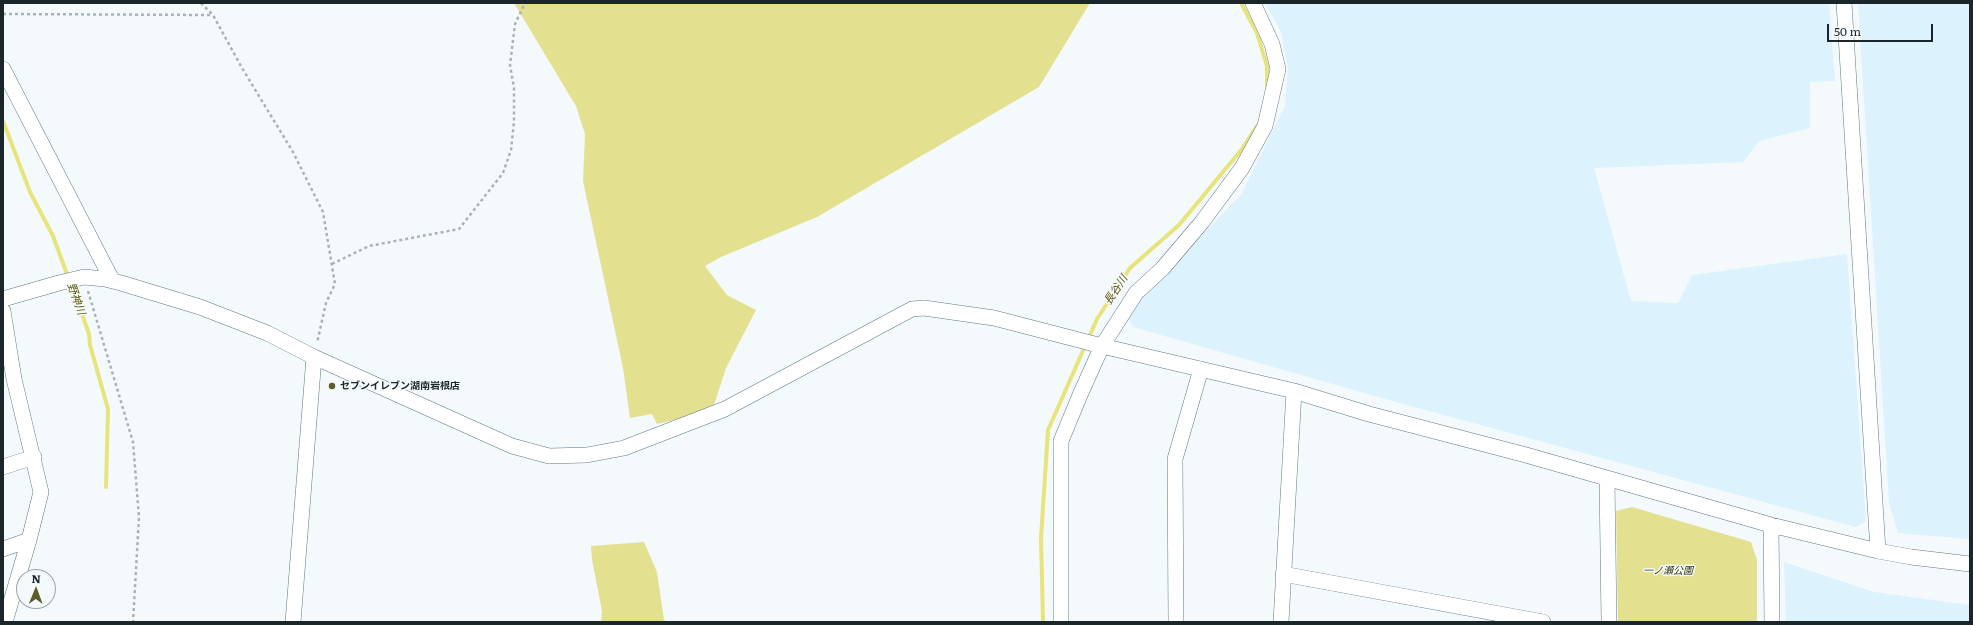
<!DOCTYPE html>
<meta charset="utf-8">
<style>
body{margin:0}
#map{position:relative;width:1973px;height:625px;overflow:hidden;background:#f4f9fc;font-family:Literata,serif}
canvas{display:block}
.frame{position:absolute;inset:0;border:4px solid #1b262b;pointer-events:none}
.north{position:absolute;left:16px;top:569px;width:40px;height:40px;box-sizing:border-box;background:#f4f9fc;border:1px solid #9da5a8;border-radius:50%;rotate:1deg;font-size:11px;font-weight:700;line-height:16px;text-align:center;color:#1b262b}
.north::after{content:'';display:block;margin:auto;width:14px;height:18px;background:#5e5d29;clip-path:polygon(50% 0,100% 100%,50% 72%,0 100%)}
.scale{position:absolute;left:1827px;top:24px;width:106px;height:18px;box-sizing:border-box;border:2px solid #1b262b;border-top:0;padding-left:5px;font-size:12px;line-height:14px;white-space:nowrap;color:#1b262b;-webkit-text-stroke:3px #f4f9fc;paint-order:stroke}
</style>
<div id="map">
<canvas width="1973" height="625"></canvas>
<div class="frame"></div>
<div class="north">N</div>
<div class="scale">50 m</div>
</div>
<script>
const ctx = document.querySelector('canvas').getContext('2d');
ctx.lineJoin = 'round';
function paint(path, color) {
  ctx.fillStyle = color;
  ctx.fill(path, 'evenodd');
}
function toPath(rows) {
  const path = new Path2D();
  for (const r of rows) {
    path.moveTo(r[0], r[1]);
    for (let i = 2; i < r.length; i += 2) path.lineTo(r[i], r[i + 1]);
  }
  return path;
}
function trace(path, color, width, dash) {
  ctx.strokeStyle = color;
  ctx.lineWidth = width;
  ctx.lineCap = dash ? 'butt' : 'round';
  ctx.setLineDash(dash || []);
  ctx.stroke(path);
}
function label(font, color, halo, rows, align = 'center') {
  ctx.font = font + ' Literata,"Noto Sans JP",serif';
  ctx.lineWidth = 3;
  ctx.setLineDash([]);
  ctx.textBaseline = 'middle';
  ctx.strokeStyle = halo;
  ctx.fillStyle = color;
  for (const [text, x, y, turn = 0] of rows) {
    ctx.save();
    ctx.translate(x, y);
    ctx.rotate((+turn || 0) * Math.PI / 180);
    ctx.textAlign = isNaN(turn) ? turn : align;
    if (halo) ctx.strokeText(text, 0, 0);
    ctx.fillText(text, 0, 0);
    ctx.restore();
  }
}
paint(toPath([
 [1265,3,1829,3,1835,81,1810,82,1810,128,1759,141,1743,162,1594,168,1631,301,1678,303,1692,275,1847,254,1866,521,1856,527,1385,399,1133,327,1128,318,1139,299,1241,195,1285,106,1288,69,1281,32],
 [1858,3,1970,3,1970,539,1898,533,1889,503],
 [1784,562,1874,592,1970,605,1970,622,1786,622]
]), '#dcf2fd');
paint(toPath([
 [514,3,1090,3,1039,87,817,217,721,257,705,266,727,295,756,310,726,368,712,411,657,424,652,414,630,418,623,368,583,181,585,134,576,106],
 [1632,507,1751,542,1757,560,1757,622,1618,622,1616,511],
 [644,542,657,572,664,620,669,622,601,622,602,611,592,560,591,546]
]), '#e3e190');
trace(toPath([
 [1241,3,1257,33,1267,66,1267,88],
 [3,121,30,192,53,236,68,277],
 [71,283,89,334,90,345,108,409,106,487],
 [1043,622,1041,538,1048,430,1097,319,1130,268,1179,225,1242,149,1257,126]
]), '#e7e47b', 4);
const minor = toPath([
 [1844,3,1878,551],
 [3,69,112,280],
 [3,299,59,283,84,277,105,279,121,283,200,307,267,333,314,357,512,446,549,456,587,455,624,448,725,409,912,309,924,308,994,318,1102,346,1294,391,1369,414,1526,455,1771,525,1878,551,1911,557,1970,564],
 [3,311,14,379,41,492,29,540,5,622],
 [3,467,34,457],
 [1607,479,1609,622],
 [1771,525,1772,622],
 [3,549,29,540],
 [1283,574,1543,622],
 [293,622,314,357],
 [1061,622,1061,441,1080,395,1102,346,1136,293,1163,268,1202,222,1242,168,1265,126,1278,69,1272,44,1253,3],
 [1176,622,1175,459,1201,369],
 [1281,622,1294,391]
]);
trace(minor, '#607a86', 16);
trace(toPath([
 [201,3,213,15,242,68,293,152,323,212,335,284,326,303,317,343],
 [3,14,212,15],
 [332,264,369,246,459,229,503,173,511,150,514,122,514,88,510,65,515,24,525,3],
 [88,291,133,442,139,517,133,622]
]), '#abb2b6', 2.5, [3, 3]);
trace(minor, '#fff', 15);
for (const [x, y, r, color] of [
 [332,386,4,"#5e5d29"]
]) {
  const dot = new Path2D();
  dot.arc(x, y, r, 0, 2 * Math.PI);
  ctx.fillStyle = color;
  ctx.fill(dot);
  trace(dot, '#f4f9fc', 1.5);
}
label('bold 10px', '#1b262b', '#f4f9fc', [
 ["セブンイレブン湖南岩根店",340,386]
], 'left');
label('italic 10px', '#383608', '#f4f9fc', [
 ["一ノ瀬公園",1668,571]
]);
label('italic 11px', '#5c5906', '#f4f9fc', [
 ["長谷川",1116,290,-57],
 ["野神川",76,299,70]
]);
</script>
